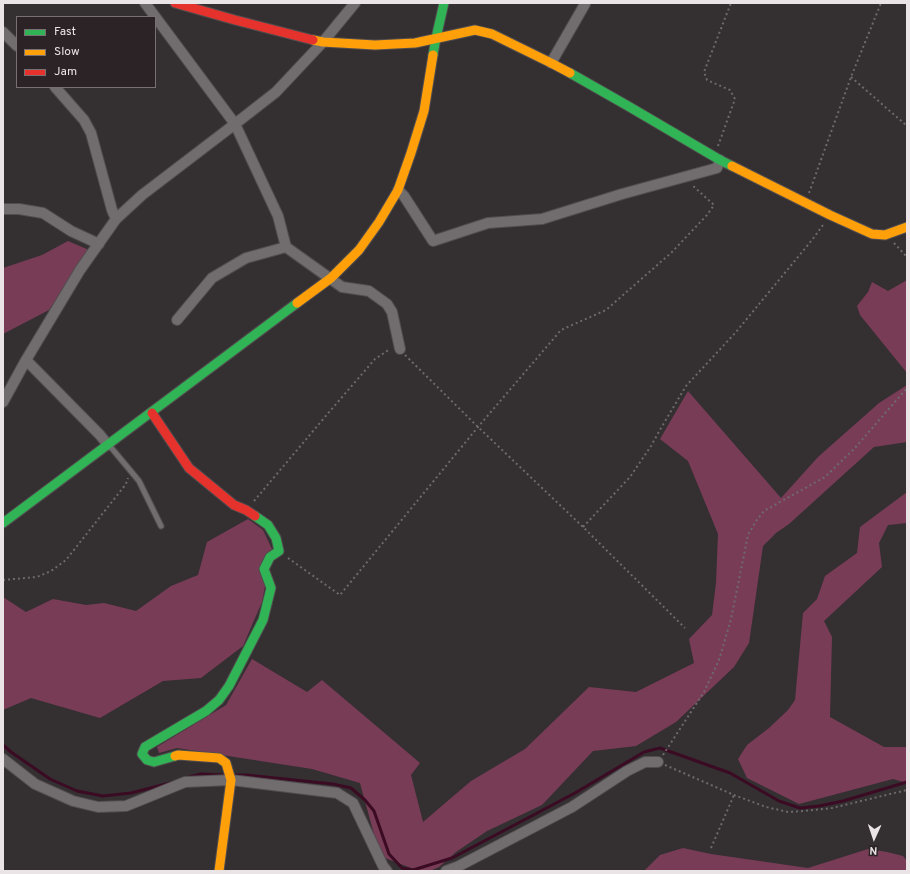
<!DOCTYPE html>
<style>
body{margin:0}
#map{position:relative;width:910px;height:874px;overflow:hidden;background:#342f31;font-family:Overpass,sans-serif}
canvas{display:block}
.frame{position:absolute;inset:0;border:4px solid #eae4e6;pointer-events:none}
.legend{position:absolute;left:16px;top:16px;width:140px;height:72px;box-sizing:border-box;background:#2c2326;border:1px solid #787073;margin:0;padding:5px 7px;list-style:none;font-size:12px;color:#eae4e6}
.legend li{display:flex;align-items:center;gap:8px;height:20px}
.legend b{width:20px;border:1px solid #787073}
.north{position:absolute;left:854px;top:818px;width:40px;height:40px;-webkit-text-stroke:3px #2c2326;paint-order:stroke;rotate:183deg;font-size:11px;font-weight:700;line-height:16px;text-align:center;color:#eae4e6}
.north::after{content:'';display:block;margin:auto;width:14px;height:18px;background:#eae4e6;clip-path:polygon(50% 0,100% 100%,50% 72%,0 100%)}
</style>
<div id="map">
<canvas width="910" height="874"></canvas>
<div class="frame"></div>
<ul class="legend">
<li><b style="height:5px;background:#30b455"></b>Fast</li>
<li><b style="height:5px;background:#ff9f0a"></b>Slow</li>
<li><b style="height:5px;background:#e5322d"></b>Jam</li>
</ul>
<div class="north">N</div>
</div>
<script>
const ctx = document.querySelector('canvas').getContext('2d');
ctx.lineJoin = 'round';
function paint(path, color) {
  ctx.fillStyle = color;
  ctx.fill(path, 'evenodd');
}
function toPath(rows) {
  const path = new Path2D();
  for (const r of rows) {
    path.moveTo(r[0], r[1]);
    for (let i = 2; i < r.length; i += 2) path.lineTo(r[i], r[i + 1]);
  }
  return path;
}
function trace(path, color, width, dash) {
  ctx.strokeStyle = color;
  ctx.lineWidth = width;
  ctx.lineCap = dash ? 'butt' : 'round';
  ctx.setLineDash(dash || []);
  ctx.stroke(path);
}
paint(toPath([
 [68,241,89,250,49,310,3,334,3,268,42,255],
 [907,280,907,373,860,315,857,306,868,292,872,282,888,291],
 [907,385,907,442,874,447,789,524,776,533,763,546,749,643,734,667,676,722,636,746,593,751,542,805,487,831,456,852,439,867,430,871,419,871,380,856,360,783,312,769,177,748,159,753,157,747,226,705,252,659,307,692,322,680,420,763,411,775,423,822,471,781,525,749,589,687,636,692,694,663,689,639,712,615,716,583,718,534,688,461,660,439,688,391,781,498,818,457,879,403],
 [907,492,907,523,888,525,879,543,882,567,824,621,832,637,830,717,884,747,907,747,907,783,893,779,799,804,747,778,738,759,747,745,769,728,788,710,795,700,803,613,817,599,825,576,857,553,860,527],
 [248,519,263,530,272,549,262,602,243,646,201,678,163,681,100,718,31,698,3,710,3,597,26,612,53,599,86,605,104,603,136,611,171,586,198,575,207,542],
 [683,848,711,854,808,868,868,849,887,852,903,856,907,861,907,871,644,871,660,855]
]), '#793c57');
trace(toPath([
 [3,745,11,752,50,779,77,791,103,796,131,793,174,782],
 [234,775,246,775,333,784,351,788,365,800,374,811,389,854,402,868,413,870,452,858,575,793,644,752,660,748,730,773,779,801,800,808,819,806,843,801,907,782],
 [189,777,201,774,225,775]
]), '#3b0b23', 3);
const lane = toPath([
 [109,445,139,481,161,526]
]);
const street = toPath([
 [145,3,235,124,278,216,286,247,342,287,369,291,387,304,392,312,400,349],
 [3,32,17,46],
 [551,63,585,4],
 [55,87,84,120,91,133,112,210,116,219],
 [398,190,404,196,433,241,488,223,542,219,622,194,717,168,720,160],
 [3,209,19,209,43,213,71,231,99,244],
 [177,320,212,278,246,258,286,247],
 [26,360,100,435,108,445],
 [3,402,26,360,80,270,116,219,142,195,235,124,276,92,323,42,355,3],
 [3,759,35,784,73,801,98,807,126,806,185,782,231,780,337,793,353,803,383,866,387,871],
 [446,871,457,867,572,807,627,771,645,762,658,762]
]);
const fast = toPath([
 [433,55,436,38,444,3],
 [570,73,628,106,720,160,732,166],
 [3,523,297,303],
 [175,756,154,762,147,760,142,754,145,747,206,711,219,700,229,686,263,620,271,588,264,569,270,557,279,551,276,538,268,525,255,516]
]);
const slow = toPath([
 [313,40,323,42,375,45,415,43,475,30,492,34,551,63,570,73],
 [732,166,830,215,872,234,885,235,907,227],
 [297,303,331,278,359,250,379,222,398,190,411,153,424,111,433,55],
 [175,756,178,755,219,758,226,763,231,780,219,871]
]);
const jam = toPath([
 [175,3,235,20,313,40],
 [152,413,189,468,234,505,246,510,255,516]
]);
trace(lane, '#514d4f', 7);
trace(street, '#514d4f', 12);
trace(fast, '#514d4f', 11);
trace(slow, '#514d4f', 11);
trace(jam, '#514d4f', 11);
trace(toPath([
 [851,77,907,126],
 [718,146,735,99,730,90,707,80,704,72,731,3],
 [809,193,851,77,881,3],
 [894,243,907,257],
 [405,355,478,427,583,527,685,628],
 [254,501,330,411,375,359,390,349],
 [583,527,630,477,651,446,661,428,686,386,736,332,812,240,823,225],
 [288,558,340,595,478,427,561,330,606,310,671,253,707,215,714,205,692,185],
 [3,580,37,577,51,571,66,560,126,484,128,478],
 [663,755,704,692,719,660,731,619,748,535,756,521,764,511,825,477,854,449,907,388],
 [665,765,734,795,766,807,788,812,804,811,832,808,907,790],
 [711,848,734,795]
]), '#6e6a6c', 2, [2, 3]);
trace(lane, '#716d6f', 5);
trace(street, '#716d6f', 10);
trace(fast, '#30b455', 9);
trace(slow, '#ff9f0a', 9);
trace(jam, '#e5322d', 9);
</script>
